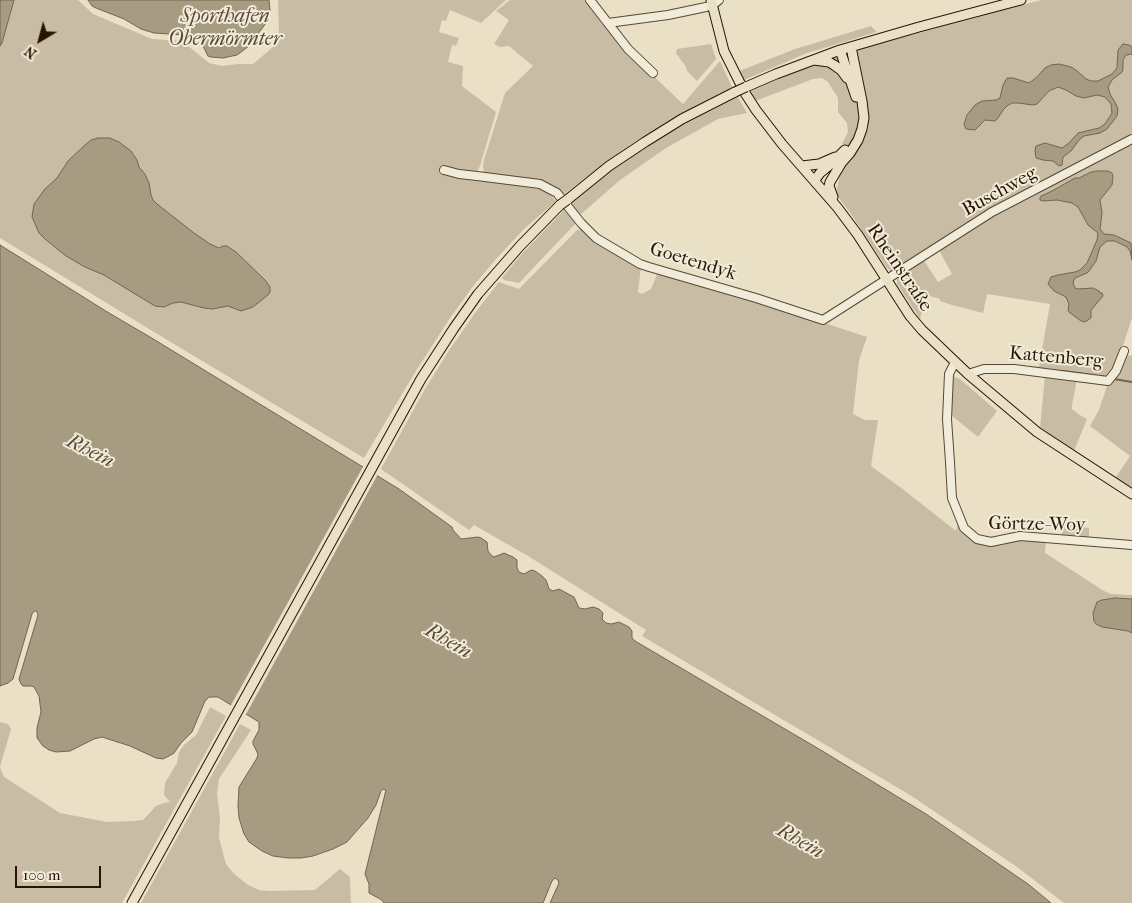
<!DOCTYPE html>
<meta charset="utf-8">
<style>
body{margin:0}
#map{position:relative;width:1132px;height:903px;overflow:hidden;background:#e9e0c5;font-family:"IM FELL French Canon",serif}
canvas{display:block}
.north{position:absolute;left:15px;top:15px;width:50px;height:50px;-webkit-text-stroke:4px #f1ebd9;paint-order:stroke;rotate:217deg;font-size:14px;font-weight:700;line-height:20px;text-align:center;color:#281401}
.north::after{content:'';display:block;margin:auto;width:18px;height:22px;background:#281401;clip-path:polygon(50% 0,100% 100%,50% 72%,0 100%)}
.scale{position:absolute;left:15px;top:866px;width:86px;height:22px;box-sizing:border-box;border:2px solid #281401;border-top:0;padding-left:6px;font-size:15px;line-height:18px;white-space:nowrap;color:#281401;-webkit-text-stroke:4px #f1ebd9;paint-order:stroke}
</style>
<div id="map">
<canvas width="1132" height="903"></canvas>
<div class="north">N</div>
<div class="scale">100 m</div>
</div>
<script>
const ctx = document.querySelector('canvas').getContext('2d');
ctx.lineJoin = 'round';
function paint(path, color) {
  ctx.fillStyle = color;
  ctx.fill(path, 'evenodd');
}
function toPath(rows) {
  const path = new Path2D();
  for (const r of rows) {
    path.moveTo(r[0], r[1]);
    for (let i = 2; i < r.length; i += 2) path.lineTo(r[i], r[i + 1]);
  }
  return path;
}
function trace(path, color, width, dash) {
  ctx.strokeStyle = color;
  ctx.lineWidth = width;
  ctx.lineCap = dash ? 'butt' : 'round';
  ctx.setLineDash(dash || []);
  ctx.stroke(path);
}
function label(font, color, halo, rows, align = 'center') {
  ctx.font = font + ' "IM FELL French Canon",serif';
  ctx.lineWidth = 4;
  ctx.setLineDash([]);
  ctx.textBaseline = 'middle';
  ctx.strokeStyle = halo;
  ctx.fillStyle = color;
  for (const [text, x, y, turn = 0] of rows) {
    ctx.save();
    ctx.translate(x, y);
    ctx.rotate((+turn || 0) * Math.PI / 180);
    ctx.textAlign = isNaN(turn) ? turn : align;
    if (halo) ctx.strokeText(text, 0, 0);
    ctx.fillText(text, 0, 0);
    ctx.restore();
  }
}
paint(toPath([
 [14,0,78,0,93,14,152,39,182,41,209,63,222,66,238,64,253,64,272,48,279,33,278,0,506,0,481,23,450,10,446,21,442,20,439,32,459,38,456,46,452,45,448,62,463,66,462,86,496,112,480,166,476,173,533,184,545,190,556,201,524,229,496,259,474,285,450,318,414,374,364,458,164,338,0,238,0,46,2,43],
 [510,0,587,0,627,51,683,104,720,61,732,87,683,113,631,144,606,162,563,195,560,192,486,175,484,172,483,166,484,160,505,93,533,66,509,46,500,47,494,44,509,20,496,11],
 [1041,0,1132,0,1132,136,896,270,891,271,887,268,849,211,838,197,837,189,840,173,857,151,842,144,848,132,847,123,838,112,838,98,828,82,822,78,813,79,755,101,750,92,797,71,838,57,871,46],
 [871,26,877,32,807,53,742,81,737,72,795,49],
 [711,44,716,59,697,81,687,71,686,67,676,53,677,49],
 [738,97,747,113,718,119,666,148,620,180,579,216,571,204,612,170,658,139,687,123],
 [1132,142,1132,318,1117,364,1108,379,1015,367,1015,365,1039,367,1050,304,987,294,983,313,952,305,940,301,940,299,926,295,920,319,897,284,897,279,899,274,923,259,938,282,952,274,939,250,994,215],
 [564,210,577,222,519,283,504,280,502,278,520,256],
 [584,229,641,267,638,292,642,294,651,289,658,272,755,300,867,337,859,360,853,414,865,420,878,420,871,466,904,490,956,531,958,522,977,542,988,546,1020,538,1046,541,1045,553,1104,591,1111,594,1132,595,1132,599,1115,598,1094,621,1097,624,1102,627,1128,631,1132,633,1132,903,1064,903,1017,867,910,795,642,636,646,630,528,556,474,525,469,530,381,469,425,389,448,352,475,313,499,282,519,289,577,230],
 [1124,355,1132,356,1132,487,1116,477,1130,456,1090,426,1099,410,1108,383],
 [1045,375,1077,379,1072,405,1072,409,1078,414,1087,419,1074,451,1040,428],
 [953,376,960,379,997,411,978,437,950,414,951,389],
 [1064,525,1089,528,1089,540,1061,538],
 [210,707,226,716,122,903,0,903,0,722,8,724,11,729,0,767,4,777,60,813,107,822,134,821,143,820,156,806,164,803,170,802,164,795,165,783,177,763,179,752,184,745,196,735],
 [240,724,251,730,219,779,217,793,220,818,219,838,226,864,233,873,248,885,259,890,270,891,315,890,340,869,350,877,351,903,141,903]
]), '#c8bda4');
const water = toPath([
 [0,0,14,0,2,43,0,46,0,0],
 [88,0,269,0,270,10,266,23,249,46,237,55,223,58,211,57,208,56,203,46,200,42,189,36,184,35,154,33,141,29,124,19,96,8,92,6,88,0],
 [1123,44,1129,45,1132,47,1132,54,1126,55,1123,60,1123,69,1122,72,1112,80,1108,87,1110,94,1116,104,1118,109,1117,116,1107,129,1100,133,1084,136,1079,140,1071,151,1063,157,1062,165,1059,166,1053,161,1043,160,1036,158,1035,151,1036,146,1045,143,1062,148,1069,143,1078,133,1099,128,1105,124,1112,113,1111,104,1105,97,1097,95,1084,98,1076,96,1066,90,1058,87,1049,91,1037,104,1033,105,1018,103,1012,103,1007,106,1003,110,998,118,995,121,985,120,975,130,966,129,964,124,967,115,975,105,982,101,996,100,1000,98,1003,85,1007,78,1013,78,1029,83,1037,77,1045,68,1051,65,1059,64,1071,67,1076,70,1086,79,1091,81,1098,81,1112,74,1117,68,1118,50,1123,44],
 [98,138,110,138,119,142,131,151,137,160,139,167,145,174,149,183,151,195,153,200,157,204,194,233,210,244,219,248,223,246,227,246,236,252,265,280,270,287,270,292,268,295,253,307,241,311,228,306,212,309,204,308,181,302,173,303,164,307,155,306,104,275,85,267,66,256,45,239,39,233,32,217,34,204,45,189,57,178,68,161,85,145,91,140,98,138],
 [1097,171,1108,171,1112,173,1113,176,1112,185,1100,200,1102,213,1100,229,1104,234,1114,235,1131,243,1132,260,1130,251,1127,247,1115,241,1107,241,1100,247,1096,261,1089,271,1087,273,1075,278,1074,280,1073,283,1075,288,1078,289,1093,288,1099,291,1100,293,1102,293,1103,296,1091,310,1091,318,1085,322,1081,321,1069,312,1068,310,1069,304,1066,297,1054,291,1048,284,1051,277,1058,275,1075,272,1080,270,1087,263,1097,240,1098,233,1088,225,1078,207,1072,203,1057,200,1043,201,1040,200,1040,198,1041,196,1052,191,1075,178,1079,178,1091,172,1097,171],
 [0,245,109,313,150,337,399,489,452,527,453,530,461,539,478,537,481,538,487,542,488,551,491,555,494,557,504,553,513,557,517,560,517,568,519,572,524,574,531,570,535,571,542,576,546,580,549,589,553,591,559,589,574,597,579,608,585,609,593,607,599,609,603,613,602,619,606,623,611,624,619,622,629,627,632,631,632,638,635,641,819,749,926,814,1028,884,1051,903,550,903,559,883,558,880,555,878,552,881,543,903,384,903,382,900,369,893,369,884,365,874,386,790,383,789,381,791,376,805,368,818,353,835,347,842,333,849,313,856,301,858,288,858,273,856,262,851,249,842,244,834,239,818,238,806,239,787,257,758,258,754,253,744,253,741,259,730,259,722,218,697,209,697,205,701,192,732,181,743,174,753,169,756,163,759,156,758,130,746,102,737,94,739,70,751,56,752,49,750,43,746,37,738,37,728,41,712,39,696,34,687,31,686,23,686,21,684,19,679,38,615,37,612,36,611,34,611,32,614,13,679,8,683,0,686,0,245],
 [1115,598,1132,599,1132,633,1128,631,1102,627,1096,624,1094,621,1093,613,1097,602,1102,600,1115,598]
]);
paint(water, '#a79b82');
trace(water, '#74654e', 1);
paint(toPath([
 [364,465,378,474,245,716,230,707]
]), '#e9e0c5');
trace(toPath([
 [1063,371,1105,377],
 [1114,379,1132,382]
]), '#74654e', 2);
const minor = toPath([
 [590,0,628,49,653,73],
 [608,23,668,15,706,7,714,4,719,0],
 [444,170,459,174,477,176,540,184,557,193,581,223,596,238,640,264,649,267,756,298,823,320,992,212,1132,139],
 [955,362,949,374,947,419,950,462,952,498,964,528,977,539,991,542,1020,536,1132,545],
 [968,374,984,369,1014,369,1108,381,1116,371,1124,351]
]);
const major = toPath([
 [711,0,724,51,745,93,756,110,782,144,837,207,858,235,910,316,922,330,968,374,1037,432,1132,494],
 [840,50,856,97],
 [814,60,829,62,834,65,841,70,847,78],
 [746,87,776,74,840,50,919,27,1021,0],
 [802,166,819,164,835,157],
 [815,180,820,173,832,163,845,150],
 [833,197,829,186,830,182,842,162,850,153,858,140,862,129,864,118,862,101,851,47],
 [567,200,609,166,645,142,682,119,735,92],
 [132,903,421,379,454,328,478,294,520,246,560,205]
]);
trace(minor, '#584732', 10);
trace(major, '#281401', 11);
trace(minor, '#f1ebd9', 8);
trace(major, '#e9e0c5', 9);
const majorBridge = toPath([
 [735,92,746,87],
 [560,205,567,200]
]);
trace(majorBridge, '#281401', 11, []);
trace(majorBridge, '#e9e0c5', 9);
label('19px', '#281401', '#f1ebd9', [
 ["Buschweg",1000,192,-29],
 ["Goetendyk",693,262,17],
 ["Rheinstraße",899,268,56],
 ["Kattenberg",1056,358,5],
 ["Görtze-Woy",1037,525,1]
]);
label('italic 20px', '#5b4a35', '#f1ebd9', [
 ["Sporthafen",225,17],
 ["Obermörmter",225,40],
 ["Rhein",90,452,27],
 ["Rhein",448,642,30],
 ["Rhein",800,842,30]
]);
</script>
